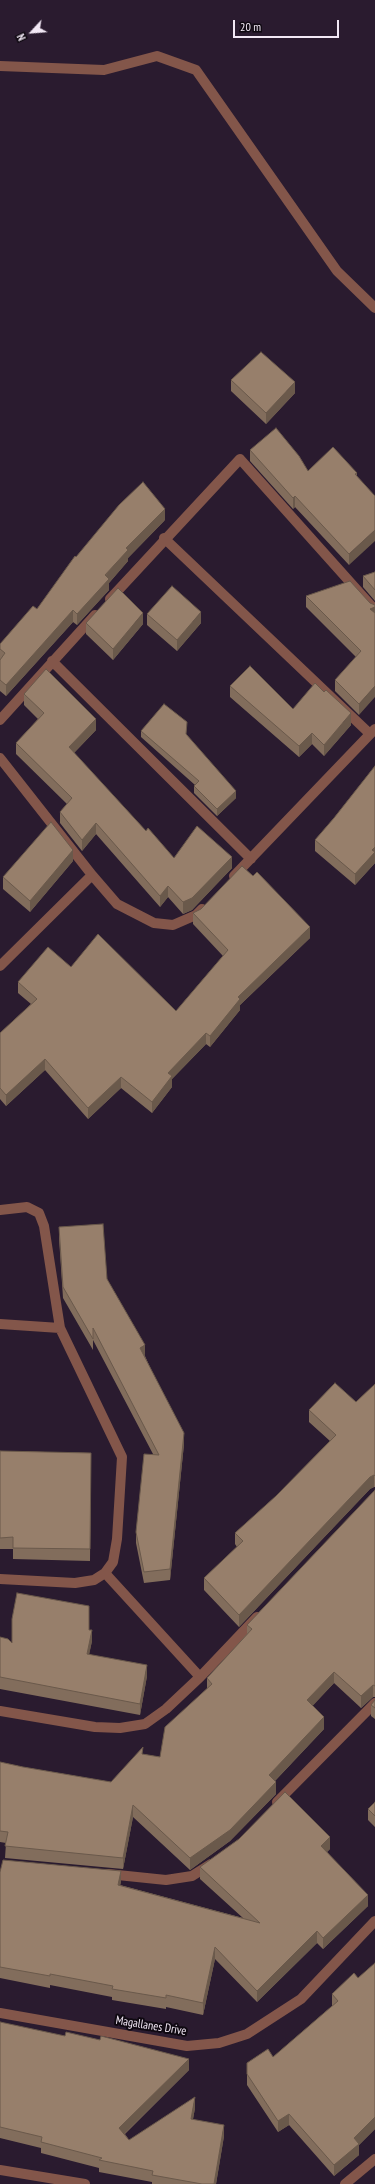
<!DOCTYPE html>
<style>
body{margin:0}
#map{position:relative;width:375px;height:2184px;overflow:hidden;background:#2a1b2f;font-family:"PT Sans Narrow",sans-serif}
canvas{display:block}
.north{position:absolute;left:12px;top:12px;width:40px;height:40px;-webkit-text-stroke:3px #0f0911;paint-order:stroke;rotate:244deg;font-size:11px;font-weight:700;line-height:16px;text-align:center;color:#f2e8f5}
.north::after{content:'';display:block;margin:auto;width:14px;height:18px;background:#f2e8f5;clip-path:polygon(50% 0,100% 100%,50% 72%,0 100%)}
.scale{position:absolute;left:233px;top:20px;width:106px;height:18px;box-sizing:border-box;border:2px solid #f2e8f5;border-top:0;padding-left:5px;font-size:12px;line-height:14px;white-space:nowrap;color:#f2e8f5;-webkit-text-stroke:3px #0f0911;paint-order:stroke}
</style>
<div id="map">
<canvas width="375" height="2184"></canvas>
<div class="north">N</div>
<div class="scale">20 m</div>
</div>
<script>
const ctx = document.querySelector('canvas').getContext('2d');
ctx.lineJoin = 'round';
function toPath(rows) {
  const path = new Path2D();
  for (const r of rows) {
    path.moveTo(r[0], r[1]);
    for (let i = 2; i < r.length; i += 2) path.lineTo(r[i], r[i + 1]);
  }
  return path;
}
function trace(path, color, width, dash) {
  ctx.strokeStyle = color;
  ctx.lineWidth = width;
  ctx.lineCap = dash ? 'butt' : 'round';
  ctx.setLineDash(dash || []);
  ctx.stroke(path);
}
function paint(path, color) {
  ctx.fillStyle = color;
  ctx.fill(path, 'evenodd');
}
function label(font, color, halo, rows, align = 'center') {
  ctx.font = font + ' "PT Sans Narrow",sans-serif';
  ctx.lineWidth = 4;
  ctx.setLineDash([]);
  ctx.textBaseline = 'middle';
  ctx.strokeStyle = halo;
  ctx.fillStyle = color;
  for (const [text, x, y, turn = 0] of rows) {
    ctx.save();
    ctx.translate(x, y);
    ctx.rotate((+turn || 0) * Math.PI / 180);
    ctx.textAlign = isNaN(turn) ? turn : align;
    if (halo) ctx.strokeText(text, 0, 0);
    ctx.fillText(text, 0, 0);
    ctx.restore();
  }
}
trace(toPath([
 [0,66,104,70,157,56,196,70,337,271,375,308],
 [164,538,369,733],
 [110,599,240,459,375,610],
 [52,661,251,859],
 [0,720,95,615],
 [0,758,92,875],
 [234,876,375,729],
 [0,966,92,875,117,904,154,923,173,925,196,915,202,909],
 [0,1210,27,1207,39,1213,44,1226,60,1328,122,1457,117,1539,113,1562,105,1573,94,1580,75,1583,0,1579],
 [0,1324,60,1328],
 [105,1573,200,1677],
 [0,1711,95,1727,120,1728,145,1724,166,1709,200,1677,257,1617],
 [277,1802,375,1703],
 [108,1874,166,1880,192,1876,211,1864],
 [0,2013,187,2046,219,2043,247,2034,301,1999,375,1921],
 [0,2170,85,2184],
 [345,2184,375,2159]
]), '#83564a', 10);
paint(toPath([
 [231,380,295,393,266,424,231,391],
 [250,450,308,471,357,473,349,565,295,507,293,509,250,461],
 [165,520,128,558,128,561,109,583,109,590,77,625,73,622,6,696,0,691,0,644,37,609,76,557],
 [375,572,375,601,363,587,363,576],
 [306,596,370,603,359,715,335,691,335,680,356,657,306,607],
 [147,614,201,623,177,651,147,625],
 [86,623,143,624,113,660,86,634],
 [230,686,293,709,351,725,324,756,312,744,299,757,230,697],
 [24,694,96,730,74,753,146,831,174,858,232,868,192,910,183,914,168,897,160,907,96,834,82,851,60,823,60,812,67,804,16,754,16,743,38,719,24,705],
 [141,731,186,735,236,798,217,816,194,793,194,786,195,785,141,737],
 [375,766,375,863,355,885,315,851,315,840,334,818],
 [73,861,30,912,3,889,3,877],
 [193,913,310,938,240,1005,240,1010,210,1047,206,1044,172,1079,172,1087,152,1113,121,1088,88,1119,45,1070,6,1106,0,1099,0,1033,31,1004,18,993,18,982,71,967,176,1011,223,956,193,924],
 [59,1227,107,1279,145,1356,184,1444,170,1580,144,1583,136,1543,136,1532,153,1454,93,1340,93,1350,63,1298,59,1238],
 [375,1384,375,1487,374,1487,370,1489,239,1627,204,1590,204,1578,237,1547,235,1544,235,1533,276,1496,330,1441,309,1422,309,1410,356,1402],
 [0,1451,91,1453,90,1561,13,1559,13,1549,0,1549],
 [375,1490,375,1697,373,1697,361,1708,334,1683,312,1706,324,1729,275,1781,276,1794,230,1841,190,1870,133,1817,123,1869,5,1858,6,1843,0,1842,0,1762,23,1767,111,1782,143,1754,160,1757,207,1689,207,1678,247,1634,247,1625],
 [89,1630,92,1641,89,1654,147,1676,140,1715,0,1689,0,1637,12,1643],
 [375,1700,375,1719,371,1716,371,1705],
 [375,1802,375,1827,368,1820,368,1809],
 [330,1849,327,1852,368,1906,323,1949,317,1943,257,2002,215,1959,203,2015,166,2007,166,2009,112,2000,112,1997,50,1985,50,1988,0,1978,0,1872,121,1882,120,1885,243,1918,200,1879,200,1867],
 [375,1963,375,2129,359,2145,359,2155,334,2176,289,2125,278,2132,247,2085,247,2063,273,2057,332,2006,332,1994,358,1978],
 [0,2022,189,2070,125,2134,129,2140,195,2108,193,2119,224,2136,216,2184,152,2184,152,2182,99,2172,99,2168,41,2153,41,2148,0,2138]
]), '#826d5c');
paint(toPath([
 [295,382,295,393,266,424,266,413],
 [295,496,295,507,293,509,293,498],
 [165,509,165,520,128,558,128,561,109,583,109,590,77,625,77,614,126,548],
 [375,530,375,541,349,565,349,554],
 [375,607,375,618,370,609],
 [73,610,73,622,6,696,6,685],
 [201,612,201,623,177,651,177,640],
 [143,613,143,624,113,660,113,649],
 [375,686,375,697,359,715,359,704],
 [351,713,351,725,324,756,324,745],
 [96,719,96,730,69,758,69,747],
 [312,733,312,744,299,757,299,746],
 [236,791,236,798,217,816,217,809],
 [96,823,96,834,82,851,82,840],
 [375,847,375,863,355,885,355,874],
 [73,850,73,861,30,912,30,901],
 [232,857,232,868,192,910,183,914,183,902],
 [168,886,168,897,160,907,160,896],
 [310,927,310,938,240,1005,240,1010,210,1047,210,1036,238,997],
 [206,1033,206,1044,172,1079,172,1087,152,1113,152,1102,168,1073],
 [45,1059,45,1070,6,1106,6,1095],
 [121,1077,121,1088,88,1119,88,1108],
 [145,1345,145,1356,140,1348],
 [184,1433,184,1444,170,1580,170,1569],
 [374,1475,374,1487,370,1489,239,1627,239,1615,370,1477],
 [92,1630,92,1641,87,1665,87,1654],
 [147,1665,147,1676,140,1715,140,1704],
 [334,1672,334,1683,307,1712,307,1700],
 [373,1685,373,1697,361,1708,361,1696],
 [324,1717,324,1729,269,1787,269,1775],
 [276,1782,276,1794,230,1841,190,1870,190,1858],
 [133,1805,133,1817,123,1869,123,1858],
 [330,1837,330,1849,321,1857,321,1846],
 [121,1871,121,1882,118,1896,118,1885],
 [368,1895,368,1906,323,1949,323,1938],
 [317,1931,317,1943,257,2002,257,1991],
 [215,1947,215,1959,203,2015,203,2003],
 [189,2059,189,2070,119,2139,119,2128],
 [195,2097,195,2108,191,2130,191,2119],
 [289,2114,289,2125,278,2132,278,2121],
 [375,2117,375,2129,359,2145,359,2155,334,2176,334,2165,354,2138],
 [224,2125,224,2136,216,2184,214,2184]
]), '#6a594b');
const building = toPath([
 [261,352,295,382,266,413,231,380,261,352],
 [276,428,299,456,308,471,333,447,357,473,355,474,375,496,375,530,349,554,295,496,293,498,250,450,276,428],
 [143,482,165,509,126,548,128,550,105,575,109,579,77,614,73,610,6,685,0,680,0,660,5,653,0,649,0,644,33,606,37,609,75,556,76,557,119,505,143,482],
 [375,572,375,590,363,576,375,572],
 [350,581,370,603,375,605,375,607,370,609,375,613,375,686,359,704,335,680,361,651,306,596,350,581],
 [172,586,201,612,177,640,147,614,172,586],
 [118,588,143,613,113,649,86,623,118,588],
 [250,666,293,709,315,683,324,692,326,690,351,713,324,745,312,733,299,746,230,686,250,666],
 [46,669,96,719,69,747,146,831,148,828,174,858,197,826,232,857,192,898,183,902,168,886,160,896,96,823,82,840,60,812,72,798,16,743,44,713,24,694,46,669],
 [164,704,187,722,186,734,236,791,217,809,194,786,199,781,141,731,164,704],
 [375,766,375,847,372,850,375,852,355,874,315,840,334,818,375,766],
 [51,822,73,850,30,901,3,877,51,822],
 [242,866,253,876,257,872,310,927,238,997,240,999,210,1036,206,1033,168,1073,172,1076,152,1102,121,1077,88,1108,45,1059,6,1095,0,1088,0,1033,37,999,18,982,48,947,71,967,98,934,176,1011,228,950,193,913,201,909,242,866],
 [103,1224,107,1279,145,1345,140,1348,184,1433,170,1569,144,1572,136,1532,144,1454,159,1455,93,1328,93,1339,63,1287,59,1227,103,1224],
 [335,1383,356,1402,375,1384,375,1476,374,1475,370,1477,239,1615,204,1578,243,1541,235,1533,276,1496,336,1435,309,1410,335,1383],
 [0,1451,91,1453,90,1549,13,1548,13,1537,0,1538,0,1451],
 [375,1490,375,1686,373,1685,361,1696,334,1672,307,1700,324,1717,269,1775,276,1782,230,1830,190,1858,133,1805,123,1858,5,1846,8,1832,0,1831,0,1762,23,1767,111,1782,143,1747,142,1754,160,1757,165,1727,212,1684,207,1678,252,1629,247,1625,375,1490],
 [17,1593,89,1606,89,1630,92,1630,87,1654,147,1665,140,1704,0,1677,0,1637,8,1639,12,1643,12,1619,17,1593],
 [375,1700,375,1708,371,1705,375,1700],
 [285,1792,330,1837,321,1846,368,1895,323,1938,317,1931,257,1991,215,1947,203,2003,166,1995,166,1998,112,1989,113,1986,50,1974,50,1976,0,1967,0,1872,3,1860,121,1871,118,1885,260,1923,200,1867,239,1839,285,1792],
 [375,1802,375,1816,368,1809,375,1802],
 [375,1963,375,2117,354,2138,359,2144,334,2165,289,2114,278,2121,247,2074,247,2063,268,2049,273,2057,338,2001,332,1994,354,1973,358,1978,375,1963],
 [0,2022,65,2036,66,2032,100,2040,101,2036,189,2059,119,2128,129,2140,195,2097,191,2119,224,2125,214,2184,202,2184,152,2175,153,2171,99,2160,102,2158,41,2142,42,2137,0,2127,0,2022]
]);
paint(building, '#977f6b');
trace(building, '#6a594b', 1);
label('12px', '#f2e8f5', '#0f0911', [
 ["Magallanes Drive",151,2026,9]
]);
</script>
